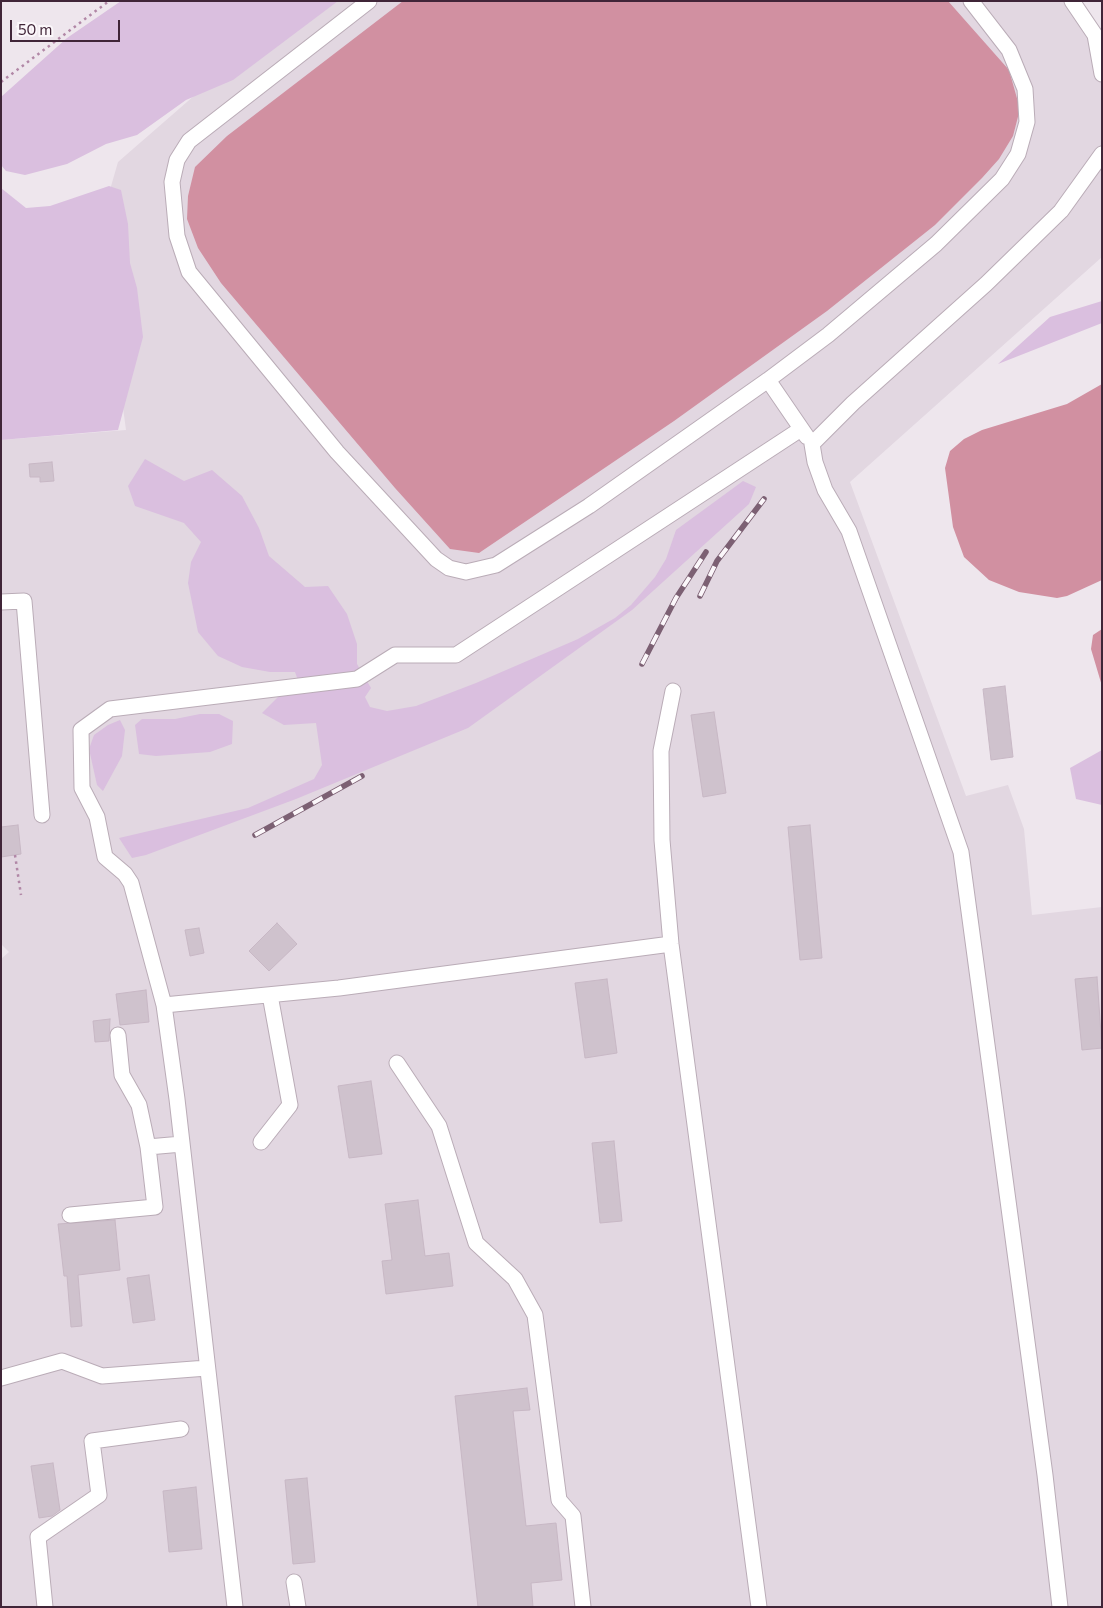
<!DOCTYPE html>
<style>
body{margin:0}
#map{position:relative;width:1103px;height:1608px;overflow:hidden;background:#eee6ed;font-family:Commissioner,sans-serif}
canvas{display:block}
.frame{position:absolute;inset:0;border:2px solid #402538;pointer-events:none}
.scale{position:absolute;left:10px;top:20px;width:110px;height:22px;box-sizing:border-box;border:2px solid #402538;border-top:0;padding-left:6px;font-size:15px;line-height:18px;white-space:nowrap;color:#402538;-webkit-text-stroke:4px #fbf7fa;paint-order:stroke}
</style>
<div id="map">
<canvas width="1103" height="1608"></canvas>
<div class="frame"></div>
<div class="scale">50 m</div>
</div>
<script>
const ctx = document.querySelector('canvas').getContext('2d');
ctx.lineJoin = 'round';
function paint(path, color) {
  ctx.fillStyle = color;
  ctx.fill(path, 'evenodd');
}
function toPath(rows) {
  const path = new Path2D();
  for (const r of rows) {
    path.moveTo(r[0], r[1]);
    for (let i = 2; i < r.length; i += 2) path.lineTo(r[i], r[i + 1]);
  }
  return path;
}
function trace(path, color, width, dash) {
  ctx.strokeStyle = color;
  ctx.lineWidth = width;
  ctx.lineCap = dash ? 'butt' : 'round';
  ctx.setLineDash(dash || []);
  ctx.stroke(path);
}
paint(toPath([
 [303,1,1074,1,1102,36,1102,257,850,482,966,796,1008,785,1024,829,1032,915,1102,907,1102,1607,1,1607,1,959,9,952,1,944,1,440,126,430,99,228,118,162]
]), '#e2d7e1');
paint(toPath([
 [121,1,338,1,233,80,186,100,137,135,106,144,67,164,25,175,6,171,1,165,1,97,67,38],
 [109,186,121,190,128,224,130,263,137,288,143,337,118,430,1,440,1,188,26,208,50,206],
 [1102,301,1102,323,998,364,1050,317],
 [145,459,184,481,212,470,242,496,259,528,269,556,305,587,328,586,347,614,357,644,357,664,371,688,365,697,370,707,387,711,416,706,476,683,578,639,615,618,631,605,655,577,666,559,676,530,743,481,756,487,749,504,632,610,468,728,296,799,146,855,132,858,119,838,248,808,314,779,322,765,316,723,284,725,262,713,281,694,299,683,295,672,270,672,242,667,218,656,198,632,188,583,191,562,201,542,184,523,135,506,128,486],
 [200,714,219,714,233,721,232,744,210,752,156,756,139,754,135,725,142,719,175,719],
 [120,720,125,730,122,756,103,791,97,785,89,749,94,735,108,725],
 [1102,750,1102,805,1076,799,1070,768]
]), '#dabfdf');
paint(toPath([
 [403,1,948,1,1009,70,1020,109,1013,136,999,159,982,178,935,225,827,311,674,421,479,553,450,549,395,488,221,283,198,248,187,219,188,196,195,167,227,136],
 [1102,384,1102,580,1067,596,1057,598,1019,592,989,580,964,557,953,527,945,468,950,451,964,439,982,430,1067,404],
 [1102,629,1102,686,1091,649,1093,635]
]), '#d190a1');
const building = toPath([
 [52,462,54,481,40,482,40,477,30,477,29,464,52,462],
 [1005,686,1013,757,991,760,983,689,1005,686],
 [714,712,726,793,703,797,691,715,714,712],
 [18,825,21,854,1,857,1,827,18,825],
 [810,825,822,958,800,960,788,827,810,825],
 [277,923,297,944,269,971,249,951,277,923],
 [199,928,204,953,190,956,185,930,199,928],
 [1097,977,1102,1048,1082,1050,1075,979,1097,977],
 [607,979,617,1053,585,1058,575,983,607,979],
 [146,990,149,1022,120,1025,116,994,146,990],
 [110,1019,109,1041,95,1042,93,1021,110,1019],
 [371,1081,382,1154,349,1158,338,1086,371,1081],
 [614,1141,622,1221,600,1223,592,1143,614,1141],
 [418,1200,425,1256,449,1253,453,1286,386,1294,382,1261,392,1260,385,1204,418,1200],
 [115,1220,120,1270,78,1275,82,1326,71,1327,67,1276,64,1276,58,1224,115,1220],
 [149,1275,155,1320,133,1323,127,1278,149,1275],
 [527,1388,530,1410,513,1411,526,1526,556,1523,562,1580,531,1583,533,1607,478,1607,455,1396,527,1388],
 [53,1463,60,1510,52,1516,39,1518,31,1466,53,1463],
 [307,1478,315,1562,293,1564,285,1480,307,1478],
 [196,1487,202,1549,169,1552,163,1491,196,1487]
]);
paint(building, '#cfc2cd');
trace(building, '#c8b8c5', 1);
const minor = toPath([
 [369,1,189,141,177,160,172,182,177,236,189,272,337,452,436,559,449,568,466,572,496,565,589,506,768,380,828,335,936,244,1002,179,1018,154,1027,122,1025,89,1009,50,971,1],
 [1072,1,1095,35,1102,74],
 [768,380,807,437],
 [1,602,24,601,42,815],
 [673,691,661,751,662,840,671,944,759,1607],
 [164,1005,339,988,671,944],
 [118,1035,122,1075,139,1105,148,1147],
 [397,1063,439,1126,476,1243,515,1279,535,1315,559,1500,573,1516,583,1607],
 [261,1142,290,1105,270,995],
 [70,1215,155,1207,148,1147,182,1144],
 [1,1378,62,1361,102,1376,207,1368],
 [294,1582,298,1607],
 [45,1607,38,1537,99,1495,92,1441,181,1429],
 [235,1607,177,1099,164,1005,131,883,125,874,105,857,97,817,82,788,81,730,110,709,357,679,395,655,456,655,801,429],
 [1060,1607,1045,1475,961,852,849,531,825,490,815,462,812,444,853,403,986,284,1061,211,1102,154]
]);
trace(minor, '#baacb7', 17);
trace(toPath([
 [1,82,109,1],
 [15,855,21,895]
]), '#b187a6', 2.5, [2.5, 4]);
trace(minor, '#fff', 15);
const rail = toPath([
 [700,596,717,561,764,499],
 [642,664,676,598,706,552],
 [255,835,362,776]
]);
trace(rail, '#7c6073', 5.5);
trace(rail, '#fbf7fa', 4, [11]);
</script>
